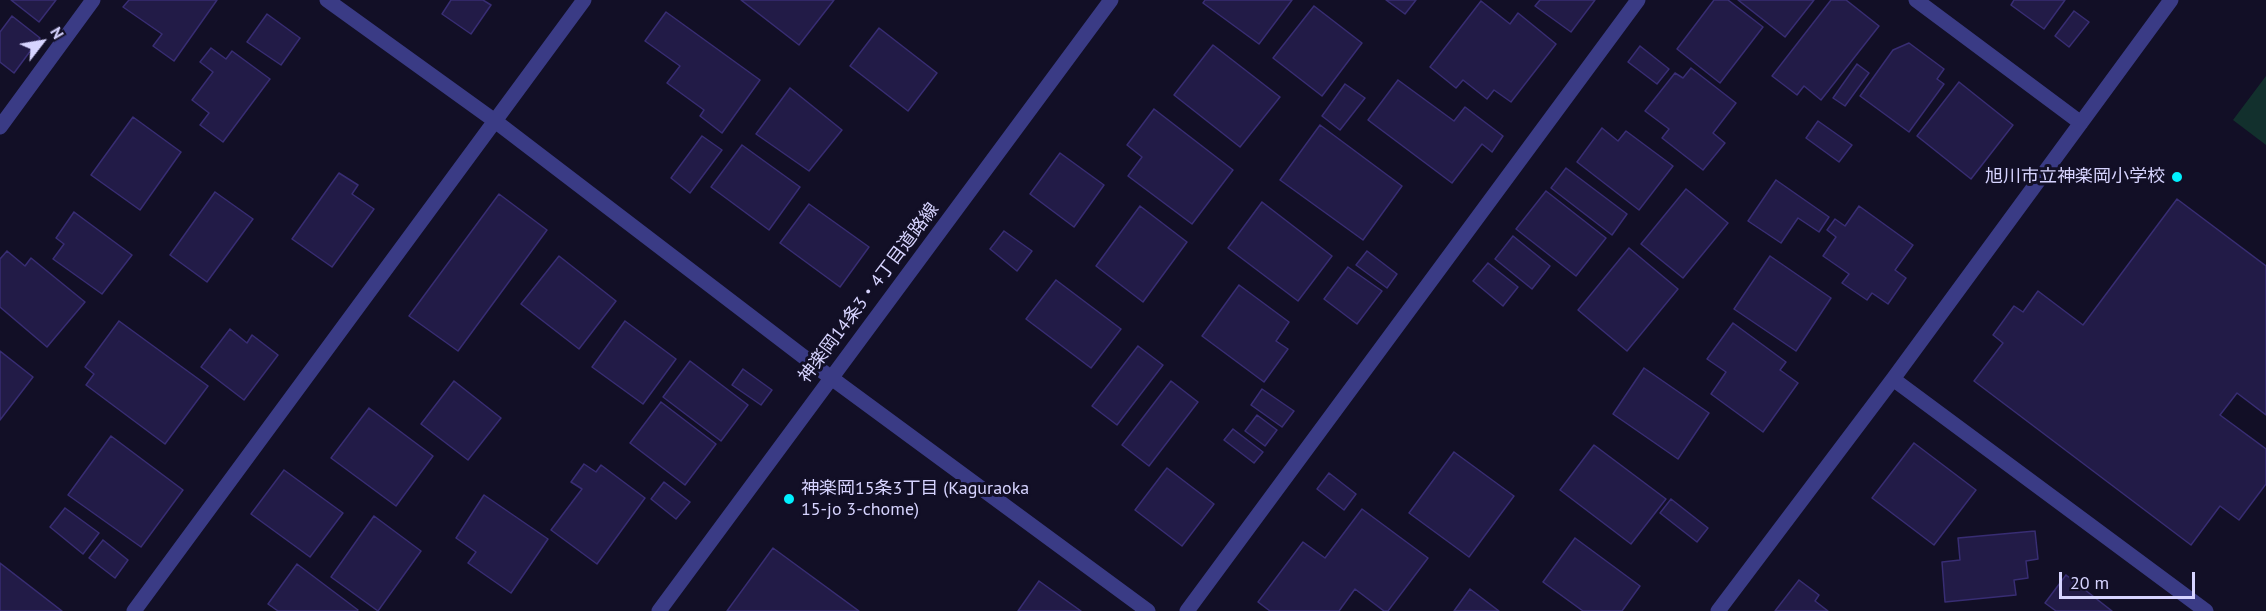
<!DOCTYPE html>
<meta charset="utf-8">
<style>
body{margin:0}
#map{position:relative;width:2266px;height:611px;overflow:hidden;background:#120f26;font-family:"PT Sans",sans-serif}
canvas{display:block}
.north{position:absolute;left:12px;top:12px;width:60px;height:60px;-webkit-text-stroke:4px #120f26;paint-order:stroke;rotate:59deg;font-size:16px;font-weight:700;line-height:24px;text-align:center;color:#d7d4ff}
.north::after{content:'';display:block;margin:auto;width:21px;height:27px;background:#d7d4ff;clip-path:polygon(50% 0,100% 100%,50% 72%,0 100%)}
.scale{position:absolute;left:2059px;top:572px;width:136px;height:27px;box-sizing:border-box;border:3px solid #d7d4ff;border-top:0;padding-left:8px;font-size:18px;line-height:21px;white-space:nowrap;color:#d7d4ff;-webkit-text-stroke:4px #120f26;paint-order:stroke}
</style>
<div id="map">
<canvas width="2266" height="611"></canvas>
<div class="north">N</div>
<div class="scale">20 m</div>
</div>
<script>
const ctx = document.querySelector('canvas').getContext('2d');
ctx.lineJoin = 'round';
function paint(path, color) {
  ctx.fillStyle = color;
  ctx.fill(path, 'evenodd');
}
function toPath(rows) {
  const path = new Path2D();
  for (const r of rows) {
    path.moveTo(r[0], r[1]);
    for (let i = 2; i < r.length; i += 2) path.lineTo(r[i], r[i + 1]);
  }
  return path;
}
function trace(path, color, width, dash) {
  ctx.strokeStyle = color;
  ctx.lineWidth = width;
  ctx.lineCap = dash ? 'butt' : 'round';
  ctx.setLineDash(dash || []);
  ctx.stroke(path);
}
function label(font, color, halo, rows, align = 'center') {
  ctx.font = font + ' "PT Sans","Noto Sans JP",sans-serif';
  ctx.lineWidth = 6;
  ctx.setLineDash([]);
  ctx.textBaseline = 'middle';
  ctx.strokeStyle = halo;
  ctx.fillStyle = color;
  for (const [text, x, y, turn = 0] of rows) {
    ctx.save();
    ctx.translate(x, y);
    ctx.rotate((+turn || 0) * Math.PI / 180);
    ctx.textAlign = isNaN(turn) ? turn : align;
    if (halo) ctx.strokeText(text, 0, 0);
    ctx.fillText(text, 0, 0);
    ctx.restore();
  }
}
paint(toPath([
 [2266,76,2266,145,2233,120]
]), '#12302d');
const building = toPath([
 [11,0,56,0,39,22,11,0],
 [129,0,217,0,174,61,153,46,162,34,123,7,129,0],
 [451,0,483,0,491,5,471,34,442,14,451,0],
 [741,0,834,0,799,45,741,0],
 [1205,0,1292,0,1259,44,1203,3,1205,0],
 [1386,0,1416,0,1405,14,1386,0],
 [1540,0,1595,0,1571,32,1535,6,1540,0],
 [1714,0,1728,0,1763,27,1720,83,1677,49,1714,0],
 [1738,0,1814,0,1785,37,1738,0],
 [1831,0,1846,0,1879,26,1821,100,1804,86,1797,95,1772,76,1831,0],
 [2014,0,2065,0,2044,29,2011,5,2014,0],
 [1481,1,1510,24,1518,13,1556,44,1511,102,1494,90,1487,99,1463,80,1456,88,1430,67,1481,1],
 [1314,6,1362,43,1322,96,1273,58,1314,6],
 [2074,11,2089,22,2069,47,2055,36,2074,11],
 [666,12,760,80,722,133,700,116,704,110,667,83,680,66,645,41,666,12],
 [267,14,300,38,281,65,247,42,267,14],
 [12,16,40,38,14,73,0,62,0,32,12,16],
 [879,28,937,73,908,111,850,66,879,28],
 [1909,43,1944,69,1937,79,1944,84,1909,132,1860,96,1893,50,1909,43],
 [1213,45,1280,97,1240,147,1174,95,1213,45],
 [1640,46,1669,69,1657,84,1628,62,1640,46],
 [211,48,226,59,232,51,270,79,223,142,200,125,209,113,192,100,213,72,200,62,211,48],
 [1857,64,1869,73,1845,106,1833,98,1857,64],
 [1691,68,1736,103,1713,133,1725,143,1703,170,1662,138,1669,129,1645,111,1675,73,1683,78,1691,68],
 [1398,80,1454,121,1465,107,1503,136,1492,152,1482,144,1452,183,1368,120,1398,80],
 [1959,82,2013,125,1971,179,1917,136,1959,82],
 [1345,84,1365,98,1340,130,1322,116,1345,84],
 [790,88,842,130,809,171,756,134,790,88],
 [1154,109,1233,170,1192,224,1128,176,1142,157,1127,145,1154,109],
 [133,117,181,152,140,210,91,175,133,117],
 [1818,121,1852,145,1839,162,1806,138,1818,121],
 [1320,125,1402,186,1363,240,1280,180,1320,125],
 [1602,128,1618,141,1626,131,1673,166,1639,210,1577,162,1602,128],
 [702,136,722,150,690,193,671,178,702,136],
 [742,145,800,187,769,230,711,187,742,145],
 [1060,153,1104,185,1074,227,1030,194,1060,153],
 [1566,168,1627,214,1612,235,1551,188,1566,168],
 [339,173,358,185,352,194,374,209,332,267,292,239,339,173],
 [1776,180,1829,217,1819,232,1798,218,1781,243,1748,221,1776,180],
 [1686,189,1728,223,1683,278,1641,244,1686,189],
 [1546,191,1606,238,1576,276,1516,229,1546,191],
 [215,192,253,219,207,282,170,255,215,192],
 [499,194,547,230,458,351,409,316,499,194],
 [2177,199,2266,266,2266,415,2237,393,2220,415,2266,449,2266,484,2239,520,2220,506,2191,545,1974,381,2003,343,1993,335,2014,306,2023,312,2038,291,2083,325,2177,199],
 [1262,202,1332,256,1298,301,1228,248,1262,202],
 [809,204,869,247,840,287,780,243,809,204],
 [1140,206,1187,242,1143,302,1096,266,1140,206],
 [1859,206,1913,245,1895,270,1906,278,1888,304,1872,293,1867,300,1842,283,1849,274,1823,256,1836,237,1827,230,1835,219,1845,226,1859,206],
 [74,212,132,255,102,294,53,259,64,244,56,238,74,212],
 [1004,231,1032,251,1017,271,990,249,1004,231],
 [1513,236,1550,266,1532,289,1495,259,1513,236],
 [1629,248,1678,289,1627,351,1578,310,1629,248],
 [7,251,25,266,31,258,85,302,47,347,0,307,0,259,7,251],
 [1367,251,1397,274,1387,288,1356,265,1367,251],
 [559,256,616,301,579,349,521,304,559,256],
 [1770,256,1831,298,1796,351,1734,309,1770,256],
 [1488,263,1518,287,1503,306,1473,281,1488,263],
 [1348,267,1382,291,1357,324,1324,299,1348,267],
 [1056,280,1121,329,1091,368,1026,319,1056,280],
 [1239,285,1289,322,1276,341,1288,349,1264,382,1202,336,1239,285],
 [119,321,208,386,165,444,86,385,94,374,85,367,119,321],
 [625,321,676,359,643,404,592,367,625,321],
 [1733,323,1786,362,1780,370,1798,383,1763,432,1711,394,1726,372,1707,359,1733,323],
 [230,329,247,343,252,335,278,355,244,400,201,367,230,329],
 [1138,346,1163,365,1117,425,1092,406,1138,346],
 [0,351,33,377,0,420,0,351],
 [690,361,748,405,721,441,663,397,690,361],
 [1644,368,1709,413,1678,459,1613,414,1644,368],
 [743,369,772,390,761,405,732,385,743,369],
 [454,381,501,418,468,460,421,424,454,381],
 [1171,381,1198,402,1149,466,1122,445,1171,381],
 [1262,389,1294,411,1282,427,1251,405,1262,389],
 [661,402,716,444,685,485,630,443,661,402],
 [369,408,433,456,396,506,331,458,369,408],
 [1257,415,1277,430,1265,446,1245,431,1257,415],
 [1233,429,1263,452,1254,463,1224,440,1233,429],
 [111,436,183,490,141,547,68,495,111,436],
 [1914,443,1976,490,1934,545,1872,498,1914,443],
 [1594,445,1666,499,1631,544,1560,490,1594,445],
 [1454,452,1514,496,1469,557,1409,513,1454,452],
 [584,464,596,472,601,465,645,498,597,564,551,530,582,489,571,482,584,464],
 [1167,468,1214,504,1182,546,1135,510,1167,468],
 [284,470,343,513,310,557,251,514,284,470],
 [1329,473,1356,494,1344,510,1317,489,1329,473],
 [664,482,690,502,676,519,651,499,664,482],
 [484,495,548,539,511,593,468,563,476,552,456,538,484,495],
 [1671,499,1708,528,1697,542,1660,513,1671,499],
 [65,508,99,533,83,554,50,527,65,508],
 [1362,509,1428,558,1388,611,1384,611,1355,589,1339,611,1270,611,1258,602,1303,542,1325,558,1362,509],
 [374,516,421,551,378,611,331,577,374,516],
 [2035,531,2038,559,2026,561,2028,578,2014,580,2016,595,1945,602,1942,562,1960,560,1958,538,2035,531],
 [1575,538,1640,586,1622,611,1583,611,1543,582,1575,538],
 [103,540,128,560,115,578,89,558,103,540],
 [773,548,859,611,727,611,773,548],
 [0,563,62,611,0,611,0,563],
 [297,564,358,610,357,611,278,611,268,604,297,564],
 [2066,575,2112,611,2056,611,2045,603,2066,575],
 [1799,580,1819,595,1815,601,1828,611,1775,611,1799,580],
 [1039,581,1081,611,1018,611,1039,581],
 [1470,589,1499,611,1454,611,1470,589]
]);
paint(building, '#221b47');
trace(building, '#382d73', 1.5);
trace(toPath([
 [327,0,495,121,830,377,1148,611],
 [1916,0,2081,123],
 [0,127,93,0],
 [1893,379,2206,611],
 [134,611,584,0],
 [659,611,1111,0],
 [1187,611,1638,0],
 [1718,611,1893,379,2171,0]
]), '#3a3b85', 15);
for (const [x, y, r, color] of [
 [2177,177,6,"#01f0fe"],
 [789,499,6,"#01f0fe"]
]) {
  const dot = new Path2D();
  dot.arc(x, y, r, 0, 2 * Math.PI);
  ctx.fillStyle = color;
  ctx.fill(dot);
  trace(dot, '#120f26', 2);
}
label('18px', '#d7d4ff', '#120f26', [
 ["旭川市立神楽岡小学校",2165,177],
 ["神楽岡15条3丁目 (Kaguraoka",801,489,"left"],
 ["15-jo 3-chome)",801,510,"left"]
], 'right');
label('18px', '#d7d4ff', '#120f26', [
 ["神楽岡14条3・4丁目道路線",869,293,-53]
]);
</script>
